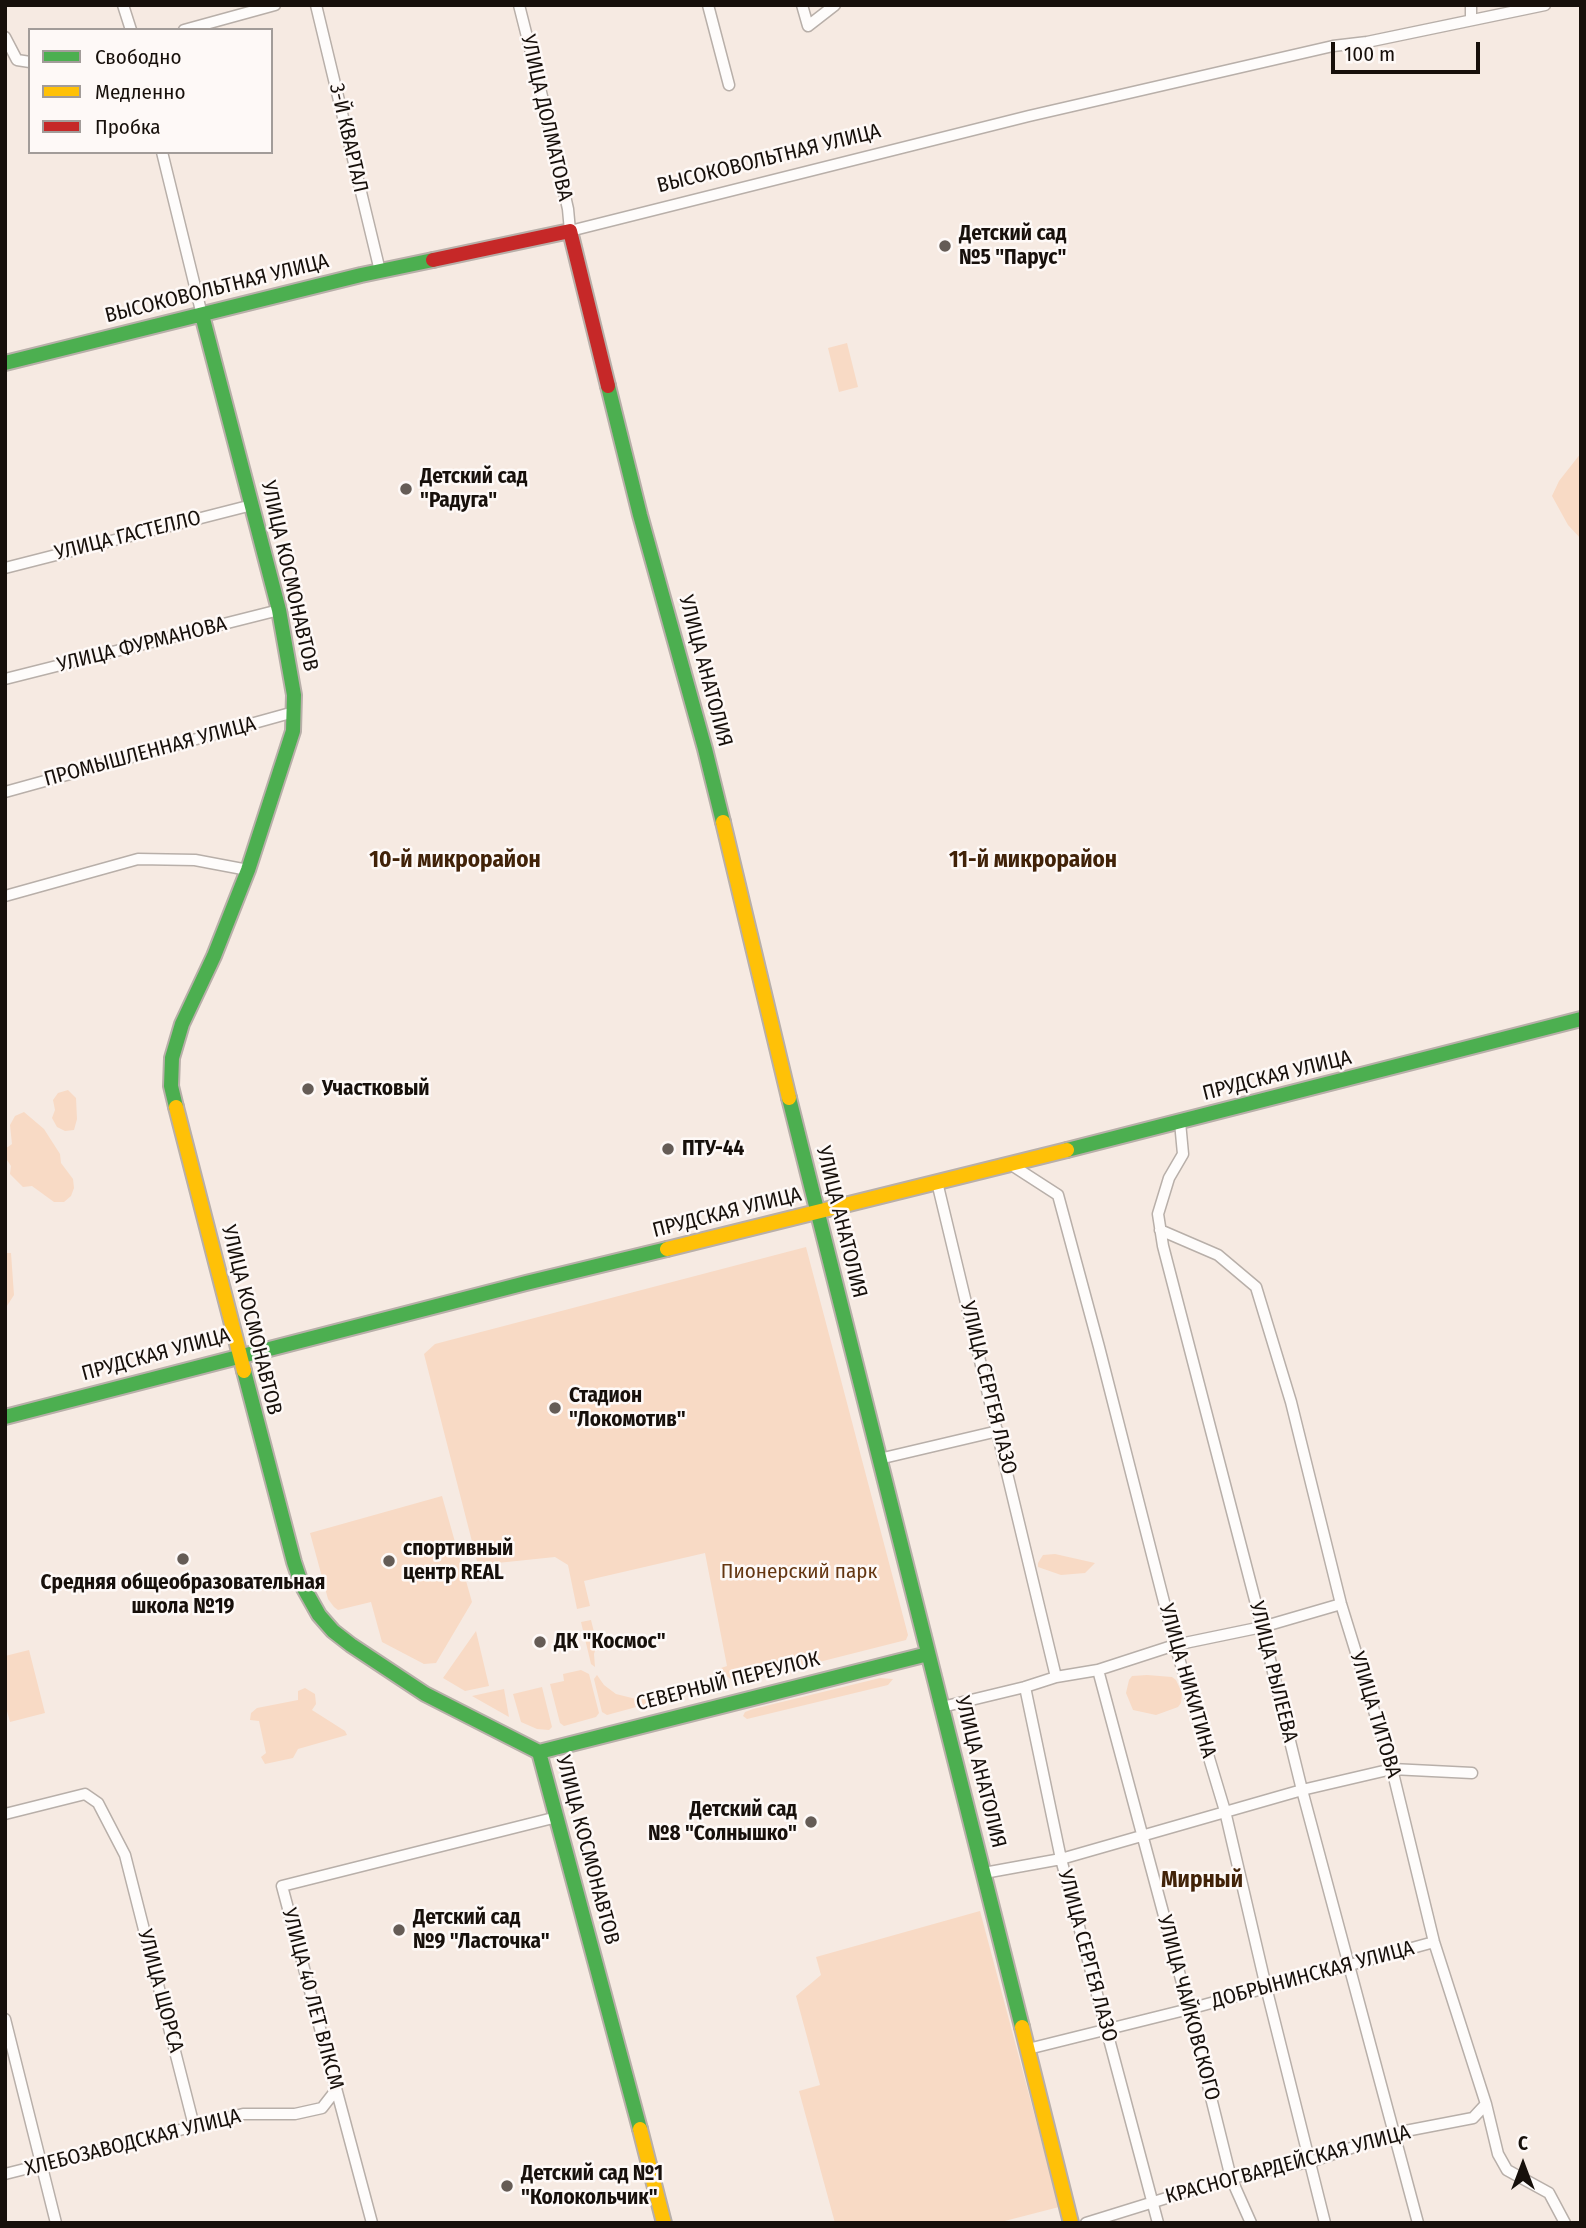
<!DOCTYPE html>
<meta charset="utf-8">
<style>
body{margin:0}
#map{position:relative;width:1586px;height:2228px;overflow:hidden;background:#f6eae2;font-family:"Fira Sans Condensed",sans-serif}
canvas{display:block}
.frame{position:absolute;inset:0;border:7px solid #17100b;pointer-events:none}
.legend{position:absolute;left:28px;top:28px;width:245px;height:126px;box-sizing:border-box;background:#fef9f7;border:2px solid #a29c99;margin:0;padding:9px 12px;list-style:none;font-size:21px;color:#17100b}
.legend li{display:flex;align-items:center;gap:14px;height:35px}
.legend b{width:35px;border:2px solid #a29c99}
.north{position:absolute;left:1488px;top:2130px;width:70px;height:70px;-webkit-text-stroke:5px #fef9f7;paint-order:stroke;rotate:0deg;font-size:19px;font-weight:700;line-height:28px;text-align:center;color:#17100b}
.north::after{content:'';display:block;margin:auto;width:24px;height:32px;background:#17100b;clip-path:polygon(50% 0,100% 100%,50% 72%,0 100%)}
.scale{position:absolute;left:1331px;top:42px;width:149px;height:32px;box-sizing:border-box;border:4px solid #17100b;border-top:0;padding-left:9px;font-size:21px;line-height:24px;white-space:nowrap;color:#17100b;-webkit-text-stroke:5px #fef9f7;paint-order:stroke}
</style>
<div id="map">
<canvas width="1586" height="2228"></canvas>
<div class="frame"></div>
<ul class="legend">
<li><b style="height:9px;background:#4caf50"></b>Свободно</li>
<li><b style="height:9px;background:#ffc107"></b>Медленно</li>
<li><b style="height:9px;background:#c62828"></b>Пробка</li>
</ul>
<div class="north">С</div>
<div class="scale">100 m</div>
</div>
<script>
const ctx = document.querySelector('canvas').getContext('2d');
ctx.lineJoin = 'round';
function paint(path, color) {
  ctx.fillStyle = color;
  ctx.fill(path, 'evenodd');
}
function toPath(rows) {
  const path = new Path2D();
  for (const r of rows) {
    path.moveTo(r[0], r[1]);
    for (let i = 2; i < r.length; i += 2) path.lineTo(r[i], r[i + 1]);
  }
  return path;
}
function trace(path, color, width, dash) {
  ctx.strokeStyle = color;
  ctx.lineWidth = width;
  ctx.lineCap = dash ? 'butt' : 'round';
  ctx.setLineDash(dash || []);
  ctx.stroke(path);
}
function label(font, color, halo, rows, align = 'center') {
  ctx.font = font + ' "Fira Sans Condensed",sans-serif';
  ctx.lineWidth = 5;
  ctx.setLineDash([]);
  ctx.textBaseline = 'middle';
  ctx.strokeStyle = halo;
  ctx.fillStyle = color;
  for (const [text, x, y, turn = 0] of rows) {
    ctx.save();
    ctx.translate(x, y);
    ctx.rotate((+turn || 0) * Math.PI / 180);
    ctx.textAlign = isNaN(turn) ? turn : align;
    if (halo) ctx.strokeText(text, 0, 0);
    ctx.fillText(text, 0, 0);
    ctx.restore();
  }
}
paint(toPath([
 [847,343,858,387,839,392,828,348],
 [1581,453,1581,539,1568,525,1552,496,1559,481],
 [68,1090,76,1098,77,1119,74,1130,65,1131,57,1127,52,1118,55,1110,53,1100,58,1093],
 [24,1112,44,1129,60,1154,61,1163,73,1179,74,1188,71,1196,64,1202,54,1202,32,1186,23,1187,10,1174,11,1166,5,1157,5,1149,12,1144,10,1125,15,1116],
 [806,1247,908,1635,906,1640,744,1681,733,1681,718,1669,727,1666,705,1553,584,1581,590,1606,577,1609,568,1565,555,1557,478,1565,424,1354,435,1344],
 [5,1253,11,1253,14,1295,5,1309],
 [442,1496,472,1602,436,1663,424,1664,382,1642,371,1602,338,1610,334,1607,328,1599,310,1533],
 [1055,1554,1095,1563,1085,1573,1061,1575,1038,1567,1038,1563,1043,1555],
 [591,1620,597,1644,594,1654,595,1667,591,1664,581,1622],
 [476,1631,489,1686,465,1691,443,1678],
 [29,1650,45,1713,10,1722,5,1704,5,1656],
 [581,1670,589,1674,599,1713,596,1717,564,1726,560,1723,550,1684,564,1681,563,1674],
 [597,1675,604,1685,616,1694,636,1699,649,1695,651,1703,607,1715,602,1712,594,1679],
 [1147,1675,1172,1677,1176,1680,1182,1693,1181,1703,1178,1707,1156,1715,1133,1710,1126,1693,1129,1680,1132,1676],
 [880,1678,893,1679,888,1685,747,1719,743,1716,745,1712,753,1709],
 [542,1687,552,1727,549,1730,537,1729,521,1722,513,1694],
 [305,1688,315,1694,316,1704,312,1710,345,1731,347,1735,298,1749,293,1758,265,1764,261,1757,266,1753,259,1721,250,1720,251,1713,257,1708,298,1700,298,1691],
 [504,1689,509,1717,472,1696],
 [980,1911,1059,2207,997,2223,835,2223,799,2091,820,2085,796,1996,821,1975,816,1957]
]), '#f8dac5');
const street = toPath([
 [123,5,131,30],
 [316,5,380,271],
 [519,5,544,104,568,209,570,231,1029,116,1333,46,1367,42,1545,5],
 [708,5,729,85],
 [802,5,808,26,835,5],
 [1471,20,1471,5],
 [184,30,275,5],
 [5,37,17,60,30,62],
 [162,152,202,315],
 [5,568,252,505],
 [5,679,279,610],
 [5,792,294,712],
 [5,896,138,859,195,860,248,870],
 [1180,1122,1183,1154,1169,1178,1158,1214,1163,1246,1262,1627,1302,1790,1418,2223],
 [1010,1164,1058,1195,1099,1347,1175,1645,1225,1811,1266,1987,1325,2223],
 [937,1182,1056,1677],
 [1160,1230,1218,1255,1256,1287,1291,1402,1341,1604,1392,1769,1434,1942,1486,2104,1498,2154,1507,2170,1549,2193,1565,2223],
 [879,1459,998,1431],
 [1098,1670,1175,1645,1262,1627,1341,1604],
 [1025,1687,1061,1859,1158,2223],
 [942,1707,1025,1687,1056,1677,1098,1670,1189,2009,1231,2178,1251,2223],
 [5,1814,85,1794,98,1803,125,1855,194,2126],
 [984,1873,1061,1859,1302,1790,1392,1769,1472,1773],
 [5,2019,56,2223],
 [1028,2049,1189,2009,1434,1942],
 [5,2174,243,2114,295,2114,322,2108,336,2090],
 [372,2223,282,1886,557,1817],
 [1086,2223,1231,2178,1310,2162,1395,2133,1473,2118,1486,2104]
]);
const fast = toPath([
 [5,363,361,275,433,260],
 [608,386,640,515,705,749,723,822],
 [789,1098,1022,2027],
 [176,1107,171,1086,172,1058,182,1024,214,956,248,870,293,731,294,695,279,610,202,315],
 [1067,1150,1581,1019],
 [244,1371,294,1562,301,1583,319,1615,333,1631,351,1645,425,1694,539,1752,640,2129],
 [5,1417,526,1283,667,1249],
 [539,1752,928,1654]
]);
const slow = toPath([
 [723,822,789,1098],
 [176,1107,244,1371],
 [667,1249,1067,1150],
 [1022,2027,1071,2223],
 [640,2129,664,2223]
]);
const jam = toPath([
 [433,260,570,231,608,386]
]);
trace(street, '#b8afa9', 13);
trace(fast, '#b8afa9', 18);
trace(slow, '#b8afa9', 18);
trace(jam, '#b8afa9', 18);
trace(street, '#fefcfb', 10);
trace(fast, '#4caf50', 14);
trace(slow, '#ffc107', 14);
trace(jam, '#c62828', 14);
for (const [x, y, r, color] of [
 [945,246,7,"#655c56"],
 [406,489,7,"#655c56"],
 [308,1089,7,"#655c56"],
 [668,1149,7,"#655c56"],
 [555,1408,7,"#655c56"],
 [183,1559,7,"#655c56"],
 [389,1561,7,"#655c56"],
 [540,1642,7,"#655c56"],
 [811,1822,7,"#655c56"],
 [399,1930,7,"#655c56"],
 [507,2186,7,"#655c56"]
]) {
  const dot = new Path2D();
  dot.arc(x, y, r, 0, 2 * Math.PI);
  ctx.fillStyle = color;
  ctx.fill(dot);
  trace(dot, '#fef9f7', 2.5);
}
label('21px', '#17100b', '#fef9f7', [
 ["УЛИЦА ДОЛМАТОВА",546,118,77],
 ["3-Й КВАРТАЛ",348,138,77],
 ["ВЫСОКОВОЛЬТНАЯ УЛИЦА",769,159,-14],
 ["ВЫСОКОВОЛЬТНАЯ УЛИЦА",217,289,-14],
 ["УЛИЦА ГАСТЕЛЛО",128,536,-14],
 ["УЛИЦА КОСМОНАВТОВ",289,576,77],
 ["УЛИЦА ФУРМАНОВА",142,645,-14],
 ["УЛИЦА АНАТОЛИЯ",705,671,75],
 ["ПРОМЫШЛЕННАЯ УЛИЦА",150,752,-15],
 ["ПРУДСКАЯ УЛИЦА",1277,1076,-14],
 ["ПРУДСКАЯ УЛИЦА",727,1213,-14],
 ["УЛИЦА АНАТОЛИЯ",841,1222,76],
 ["УЛИЦА КОСМОНАВТОВ",251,1320,76],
 ["ПРУДСКАЯ УЛИЦА",156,1355,-15],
 ["УЛИЦА СЕРГЕЯ ЛАЗО",988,1388,76],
 ["УЛИЦА РЫЛЕЕВА",1273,1672,76],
 ["УЛИЦА НИКИТИНА",1187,1681,74],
 ["СЕВЕРНЫЙ ПЕРЕУЛОК",728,1682,-14],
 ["УЛИЦА ТИТОВА",1375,1715,73],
 ["УЛИЦА АНАТОЛИЯ",980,1772,76],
 ["УЛИЦА КОСМОНАВТОВ",587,1850,75],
 ["УЛИЦА СЕРГЕЯ ЛАЗО",1087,1956,75],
 ["ДОБРЫНИНСКАЯ УЛИЦА",1313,1975,-15],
 ["УЛИЦА ЩОРСА",160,1991,75],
 ["УЛИЦА 40 ЛЕТ ВЛКСМ",312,1999,75],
 ["УЛИЦА ЧАЙКОВСКОГО",1188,2008,75],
 ["ХЛЕБОЗАВОДСКАЯ УЛИЦА",133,2143,-14],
 ["КРАСНОГВАРДЕЙСКАЯ УЛИЦА",1288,2165,-15]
]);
label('bold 21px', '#17100b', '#fef9f7', [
 ["Детский сад",959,234],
 ["№5 \"Парус\"",959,258],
 ["Детский сад",420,477],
 ["\"Радуга\"",420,501],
 ["Участковый",322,1089],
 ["ПТУ-44",682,1149],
 ["Стадион",569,1396],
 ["\"Локомотив\"",569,1420],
 ["спортивный",403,1549],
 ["центр REAL",403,1573],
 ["Средняя общеобразовательная",183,1583,"center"],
 ["школа №19",183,1607,"center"],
 ["ДК \"Космос\"",554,1642],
 ["Детский сад",797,1810,"right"],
 ["№8 \"Солнышко\"",797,1834,"right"],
 ["Детский сад",413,1918],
 ["№9 \"Ласточка\"",413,1942],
 ["Детский сад №1",521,2174],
 ["\"Колокольчик\"",521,2198]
], 'left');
label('21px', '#653712', '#fef9f7', [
 ["Пионерский парк",799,1572]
]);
label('bold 23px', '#412208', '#fef9f7', [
 ["10-й микрорайон",455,861],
 ["11-й микрорайон",1033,861],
 ["Мирный",1202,1881]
]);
</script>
